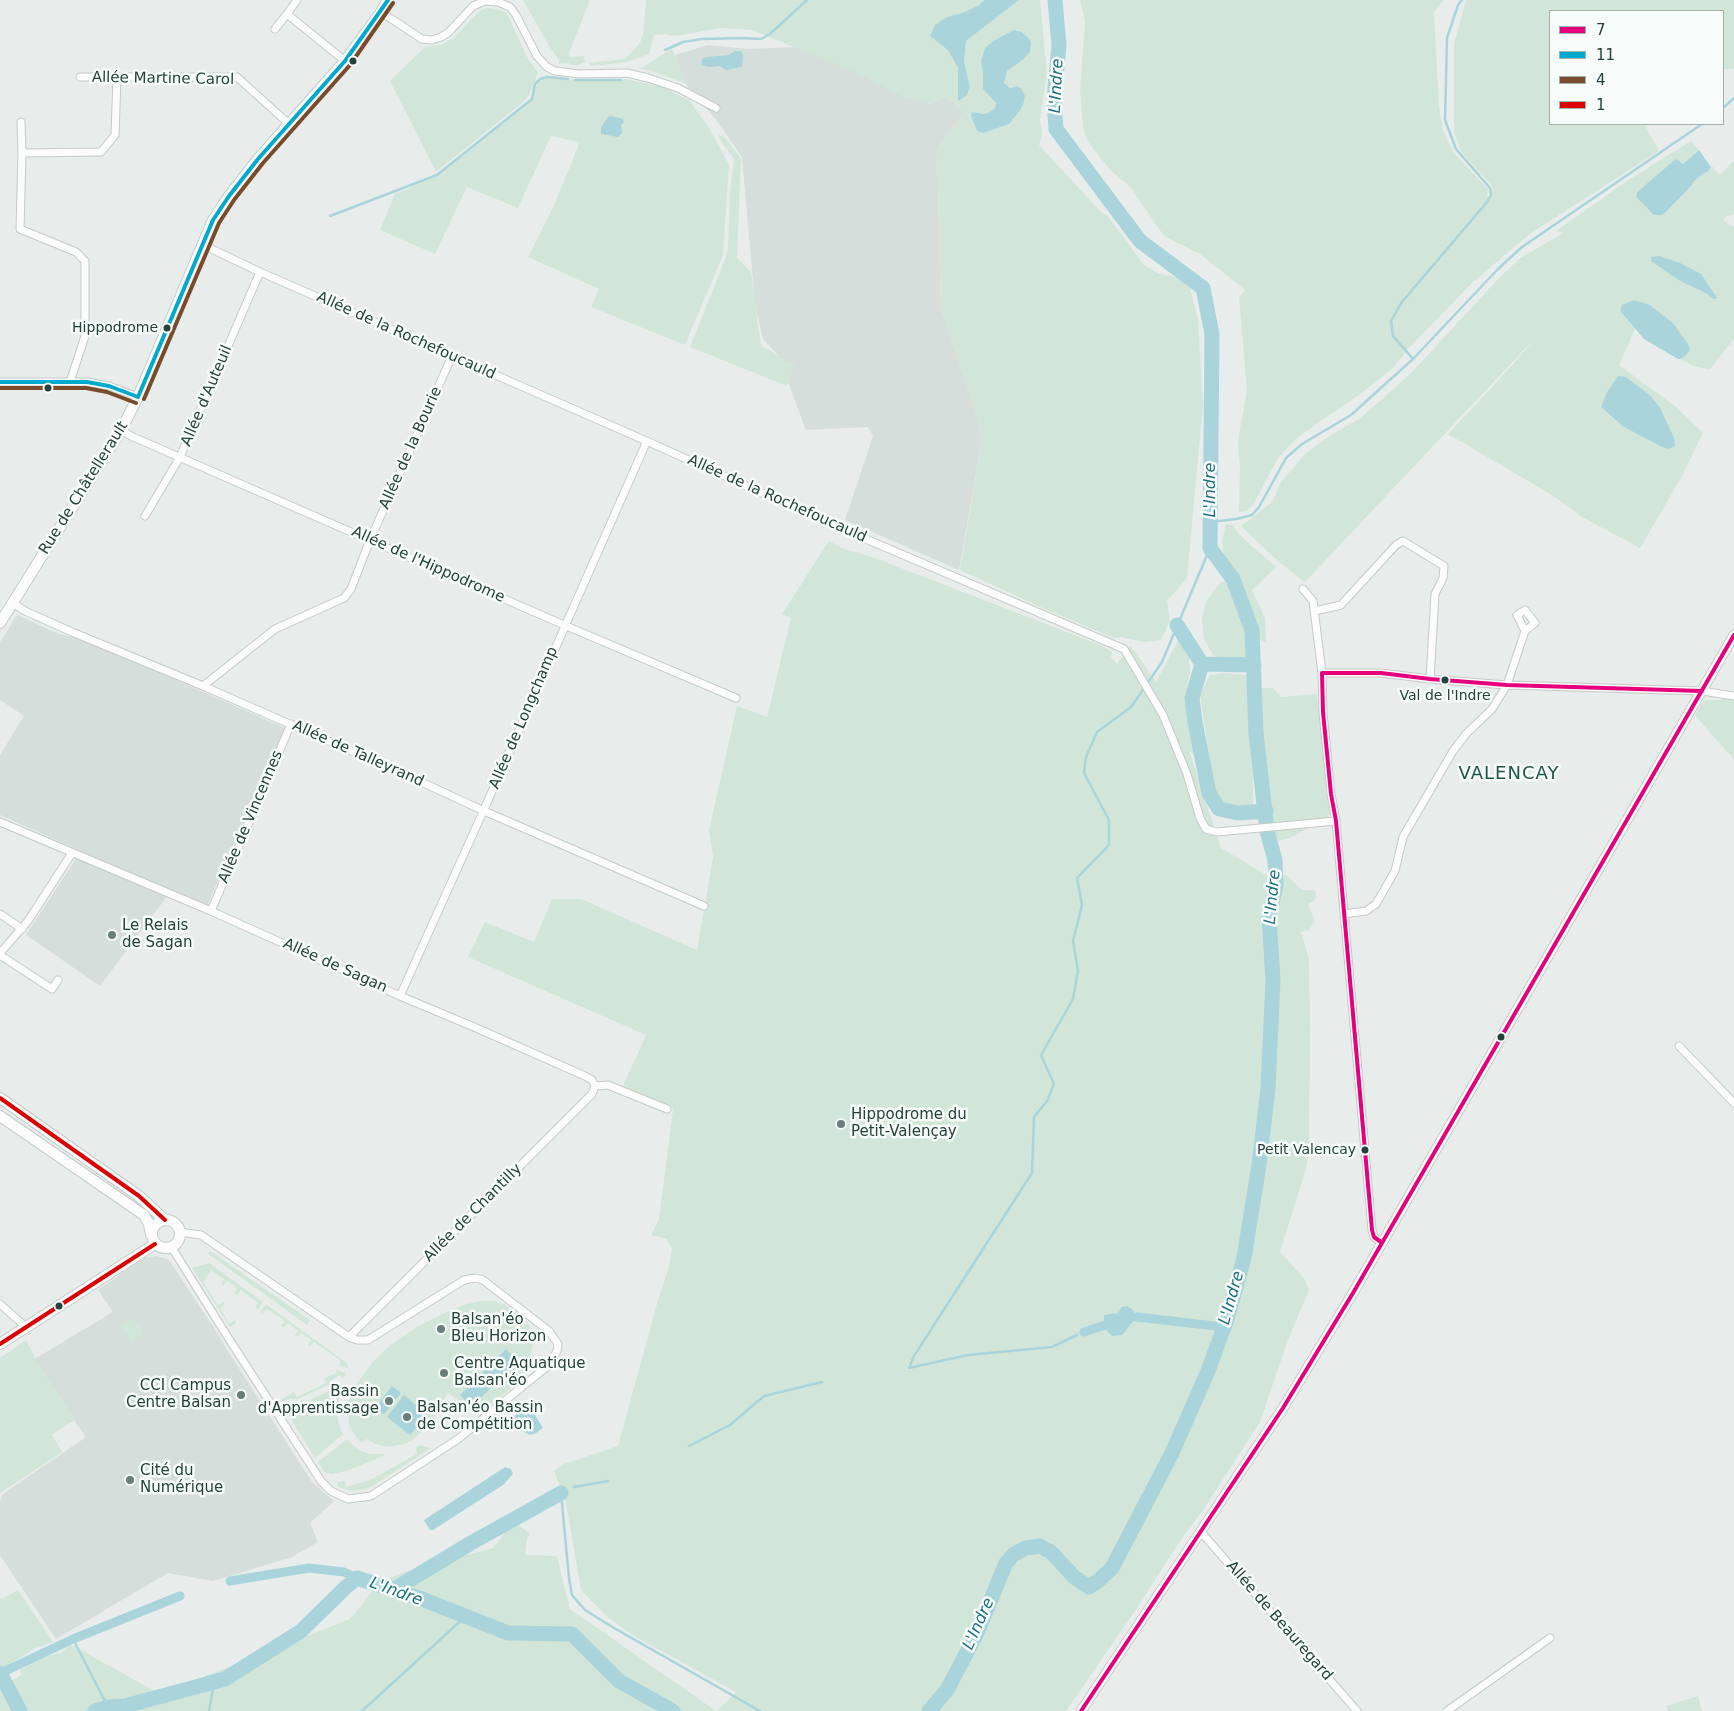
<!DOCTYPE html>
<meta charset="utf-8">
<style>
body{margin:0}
#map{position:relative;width:1734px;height:1711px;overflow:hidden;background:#e8edeb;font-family:"DejaVu Sans",sans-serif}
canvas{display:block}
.legend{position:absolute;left:1549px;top:10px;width:175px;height:115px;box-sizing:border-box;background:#f7fbf9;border:1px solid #a3b1ad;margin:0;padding:6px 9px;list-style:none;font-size:15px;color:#24423a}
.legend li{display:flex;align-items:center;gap:10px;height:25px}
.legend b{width:25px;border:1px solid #a3b1ad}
</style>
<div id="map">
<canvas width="1734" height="1711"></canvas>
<ul class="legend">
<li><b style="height:6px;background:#e5007d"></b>7</li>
<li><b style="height:6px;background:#00a9ce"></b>11</li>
<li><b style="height:6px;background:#7a4b2a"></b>4</li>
<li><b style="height:6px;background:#d00"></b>1</li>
</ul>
</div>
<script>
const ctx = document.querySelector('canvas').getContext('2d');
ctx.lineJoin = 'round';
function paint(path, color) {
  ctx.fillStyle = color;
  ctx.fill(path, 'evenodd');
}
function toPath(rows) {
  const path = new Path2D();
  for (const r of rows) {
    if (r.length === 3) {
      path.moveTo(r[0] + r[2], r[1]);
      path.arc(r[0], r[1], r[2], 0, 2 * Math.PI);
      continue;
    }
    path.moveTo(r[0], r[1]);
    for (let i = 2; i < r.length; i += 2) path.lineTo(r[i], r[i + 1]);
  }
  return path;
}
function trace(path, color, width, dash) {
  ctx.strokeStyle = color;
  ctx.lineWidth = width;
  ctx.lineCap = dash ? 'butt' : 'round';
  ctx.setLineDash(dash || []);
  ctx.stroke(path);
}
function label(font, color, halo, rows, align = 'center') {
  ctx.font = font + ' "DejaVu Sans",sans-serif';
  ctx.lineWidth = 5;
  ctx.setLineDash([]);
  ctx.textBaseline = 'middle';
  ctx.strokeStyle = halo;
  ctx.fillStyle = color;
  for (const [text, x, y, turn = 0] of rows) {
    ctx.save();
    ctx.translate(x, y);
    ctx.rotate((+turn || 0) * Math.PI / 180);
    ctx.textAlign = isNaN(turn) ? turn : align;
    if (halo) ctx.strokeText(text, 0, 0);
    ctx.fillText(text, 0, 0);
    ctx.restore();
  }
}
paint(toPath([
 [708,45,748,49,795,47,857,71,903,96,929,104,947,97,964,112,937,150,941,309,978,421,982,440,959,570,845,520,873,436,868,427,806,430,778,355,763,339,755,304,742,157,717,121,685,83,675,55],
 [17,615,59,634,85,640,285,728,207,906,171,891,100,986,26,935,81,851,0,815,0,755,24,716,0,700,0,642],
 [157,1256,169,1260,220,1337,226,1348,312,1482,334,1501,310,1523,318,1542,292,1557,213,1581,168,1573,56,1639,0,1555,0,1502,3,1494,86,1437,31,1361,113,1312,98,1290,144,1258]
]), '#d6dedb');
paint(toPath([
 [523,0,590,0,569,53,570,57,584,56,585,62,576,66,566,63,559,64,559,60,549,46],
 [646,0,984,0,978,6,962,13,947,17,948,50,958,68,958,100,970,88,964,61,966,41,1019,0,1040,0,1047,74,1040,119,1042,134,1039,145,1101,212,1107,215,1144,265,1158,273,1179,278,1190,288,1198,319,1203,404,1187,578,1167,601,1170,620,1161,640,1144,642,1121,637,1114,638,1045,609,960,570,982,440,978,421,941,309,937,150,964,112,947,97,928,104,902,96,858,73,752,30,721,28,675,36,665,34,654,35,649,54,627,62,591,66,589,63,624,59,632,52,640,43,643,34],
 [1030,52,1024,59,1007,71,1005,78,1004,83,1006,86,1010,88,1017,86,977,131,971,116,973,112,985,114,990,112,995,108,996,103,983,89,983,73,981,61],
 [1080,0,1444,0,1434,12,1439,107,1443,131,1454,153,1488,189,1487,195,1490,201,1493,187,1461,152,1454,132,1454,44,1466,0,1734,0,1734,69,1723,69,1723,11,1550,11,1550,124,1644,124,1659,151,1531,233,1473,282,1408,349,1394,367,1363,392,1298,437,1278,458,1253,505,1246,511,1239,512,1240,467,1238,447,1239,434,1247,390,1239,298,1245,290,1200,254,1164,236,1131,188,1110,170,1088,142,1083,128,1080,89,1085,21],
 [487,8,496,9,507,13,526,55,538,73,529,95,522,103,436,172,390,81,425,47,441,45,455,37,478,12],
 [672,49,675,55,685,83,649,70,640,69],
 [545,77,575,80,621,81,625,79,663,87,689,100,707,125,726,159,729,165,723,255,685,345,591,307,599,289,528,257,554,205,580,142,551,136,518,208,467,187,435,254,380,230,395,194,438,176,530,102,537,85,540,80],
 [718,135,725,137,741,159,737,258,751,272,761,346,773,352,785,361,794,363,787,386,690,347,726,257,728,248,730,192,734,159,722,143],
 [1691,141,1699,150,1683,164,1648,183,1637,192,1636,197,1654,215,1665,213,1692,185,1694,181,1704,173,1708,172,1712,166,1719,175,1734,161,1734,214,1727,216,1723,220,1734,227,1734,339,1710,369,1696,367,1680,359,1685,356,1673,323,1650,305,1620,311,1635,329,1619,365,1675,406,1703,433,1681,478,1640,548,1582,517,1552,495,1448,434,1510,368,1536,337,1305,582,1280,563,1241,526,1272,502,1281,482,1305,454,1332,434,1359,419,1380,401,1412,372,1497,280,1519,259,1563,233,1556,231,1627,181],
 [1606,394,1671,448,1662,447,1622,426,1614,420,1601,407],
 [1226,524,1233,525,1238,533,1252,546,1276,567,1252,590,1265,618,1266,643,1259,639,1246,598,1223,554,1222,541],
 [829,541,842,548,875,558,1100,645,1112,652,1111,657,1117,664,1130,645,1156,682,1179,639,1189,656,1190,673,1185,695,1194,740,1194,756,1189,750,1221,848,1278,882,1278,876,1285,874,1302,890,1314,890,1316,893,1315,900,1308,904,1315,921,1309,930,1301,932,1309,959,1310,1028,1309,1148,1306,1169,1280,1252,1304,1278,1309,1290,1288,1340,1260,1422,1205,1507,1178,1544,1137,1608,1066,1711,717,1711,736,1692,634,1636,605,1615,581,1590,566,1503,554,1471,564,1464,618,1446,658,1300,669,1267,672,1249,666,1239,651,1235,659,1219,673,1109,623,1086,646,1035,468,957,485,922,534,942,552,899,581,899,697,950,713,857,709,830,737,706,767,717,791,618,782,614],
 [1226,581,1240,602,1246,635,1248,660,1227,662,1213,655,1204,639,1202,619,1206,601,1220,583],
 [1224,673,1247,675,1253,774,1253,808,1222,804,1215,794,1200,694,1210,675],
 [1262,688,1273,688,1281,697,1317,694,1331,812,1327,819,1289,838,1278,841,1271,838,1265,785,1259,694],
 [1728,697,1734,699,1734,760,1695,715,1704,700,1721,700],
 [210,1251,310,1320,307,1325,207,1253],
 [209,1263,263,1302,258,1310,255,1308,258,1303,241,1290,237,1295,234,1293,237,1288,227,1281,223,1286,221,1284,224,1279,211,1270,203,1282,218,1305,223,1302,225,1304,220,1308,229,1323,235,1320,236,1323,230,1327,192,1268],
 [481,1301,495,1301,506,1305,520,1315,529,1326,533,1340,531,1356,522,1374,507,1392,477,1414,448,1393,430,1423,413,1440,404,1444,389,1447,375,1444,367,1439,361,1443,356,1437,349,1425,348,1405,352,1390,372,1363,387,1348,415,1328,447,1312,463,1305],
 [266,1304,348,1364,348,1368,339,1366,341,1361,314,1342,310,1346,308,1345,311,1340,301,1333,297,1337,295,1335,298,1331,288,1323,284,1328,281,1326,285,1321,267,1309,263,1313,260,1312],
 [134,1318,144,1333,132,1341,121,1325],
 [26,1340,38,1363,76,1419,52,1435,62,1452,0,1493,0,1358],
 [337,1370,346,1373,344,1377,342,1378,340,1375,330,1381,331,1384,296,1400,295,1399,293,1400,292,1398,284,1402,285,1406,282,1407,281,1404,282,1399,294,1392,297,1397,326,1383,324,1378,336,1373],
 [341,1385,337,1413,339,1425,343,1434,315,1458,286,1411],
 [347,1439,355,1447,364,1452,371,1454,384,1454,383,1456,350,1470,332,1474,324,1472,318,1462],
 [420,1445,431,1448,371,1487,362,1490,351,1491,338,1487,337,1484,338,1482,345,1481,346,1487,370,1480,417,1454,416,1447],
 [514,1521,530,1534,527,1538,525,1555,557,1556,570,1609,716,1711,0,1711,0,1688,21,1675,20,1670,46,1656,61,1653,70,1644,160,1694,350,1619,380,1582,404,1572,493,1548],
 [18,1590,53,1642,36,1648,5,1667,0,1669,0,1597,2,1599],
 [1698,1696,1702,1711,1668,1711,1666,1706]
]), '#d1e6d8');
paint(toPath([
 [984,0,1019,0,966,41,964,61,970,88,966,96,958,101,958,68,948,50,930,36,935,25,947,17,962,13,978,6],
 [1014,30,1022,32,1028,38,1031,42,1030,52,1024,59,1007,71,1004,83,1010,88,1017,86,1021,88,1025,96,1023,105,1018,113,1009,124,983,133,977,131,971,116,972,112,985,114,990,112,995,108,996,103,983,89,983,73,981,61,985,48,993,41],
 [735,51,741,51,743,54,742,67,726,70,720,66,709,67,701,65,702,59,707,57,728,55],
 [611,116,623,119,624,122,621,125,622,133,618,137,601,134,601,127,608,117],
 [1699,150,1711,167,1708,172,1704,173,1694,181,1692,185,1665,213,1661,215,1654,215,1636,197,1637,192,1676,159,1683,164],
 [1659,256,1680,263,1701,274,1717,298,1714,299,1702,291,1682,282,1651,261,1651,257],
 [1634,300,1650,305,1673,323,1688,344,1690,350,1685,356,1680,359,1678,359,1644,339,1620,311,1622,305],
 [1618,376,1626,377,1651,396,1660,408,1674,438,1675,445,1671,448,1669,449,1662,447,1622,426,1601,407,1606,394],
 [1127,1306,1133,1310,1137,1317,1122,1335,1112,1336,1107,1331,1104,1320,1104,1315,1118,1313,1122,1307],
 [506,1349,517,1361,472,1407,460,1395],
 [392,1386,401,1393,384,1414,375,1408],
 [404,1395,427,1415,410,1435,387,1417],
 [527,1407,530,1407,543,1428,536,1433,530,1435,506,1423,506,1421],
 [505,1467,511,1469,513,1474,503,1485,433,1530,430,1530,424,1520]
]), '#a9d4db');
trace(toPath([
 [665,50,683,42,702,39,742,38,761,39,770,34,807,0],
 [575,80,621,80],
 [1723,108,1734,98],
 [330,216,437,175,532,99,535,84,540,79,547,77,568,79],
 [1413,359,1393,336,1391,321,1402,302,1487,202,1491,195,1490,188,1456,149,1445,120,1447,38,1458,5,1462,0],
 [1211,522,1236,519,1252,515,1259,507,1286,458,1302,444,1351,415,1413,359,1498,269,1522,247,1702,124],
 [909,1368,914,1356,1032,1173,1034,1117,1047,1101,1054,1084,1041,1055,1073,999,1078,971,1073,941,1082,905,1077,878,1109,845,1109,820,1084,773,1086,757,1097,732,1131,707,1162,662,1210,548],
 [909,1368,968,1355,1052,1347,1077,1335],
 [689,1446,730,1425,764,1396,822,1382],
 [574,1487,608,1481],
 [561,1493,569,1578,572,1595,585,1610,614,1628,760,1711],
 [73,1639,108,1707],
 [209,1711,214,1682],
 [362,1711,466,1616]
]), '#a9d4db', 2.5);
trace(toPath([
 [1137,1317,1224,1327],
 [1084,1332,1105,1325],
 [230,1581,309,1568,344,1572,357,1578],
 [1,1673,73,1639,180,1596]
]), '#a9d4db', 9);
trace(toPath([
 [1177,625,1202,664,1192,698,1195,722,1209,793,1219,809,1238,813,1266,811],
 [1202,664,1254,665],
 [393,1590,471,1543,561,1493],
 [0,1673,20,1711],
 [95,1711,108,1707,125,1706,225,1679,301,1631,346,1587,357,1578,422,1599,508,1633,572,1634,619,1681,673,1711],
 [929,1711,947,1690,977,1633,1006,1563,1014,1554,1026,1548,1040,1546,1051,1552,1074,1577,1089,1587,1098,1581,1112,1568,1172,1453,1208,1371,1227,1319,1244,1258,1259,1165,1268,1089,1273,980,1269,917,1276,885,1275,860,1267,831,1256,733,1252,630,1233,579,1210,548,1212,334,1203,288,1140,241,1056,129,1054,99,1059,45,1055,0]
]), '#a9d4db', 15);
const minor = toPath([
 [297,0,287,14,345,61],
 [381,12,422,39,432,40,441,37,449,32,473,6,485,1,498,2,510,7,516,15,537,56,547,67,555,71,579,74,627,73,648,78,678,88,716,108],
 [275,29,287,14],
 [80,77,237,77,289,124],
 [21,122,22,153],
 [201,244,260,272,642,439,833,525,1124,649,1163,715,1187,774,1200,818,1206,829,1217,832,1336,821],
 [0,382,87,382,109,386,138,397],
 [70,382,85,336,85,261,76,252,20,229,22,153,101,152,115,135,117,77],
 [121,430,131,436,564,625,736,698],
 [145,516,180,457,260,272],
 [1303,589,1313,601,1322,673,1323,712,1331,794,1336,821,1372,1230,1374,1237,1381,1242],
 [13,603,25,611,72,632,203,686,417,780,484,811,704,906],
 [1315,611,1341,605,1396,545,1403,541,1444,566,1443,578,1435,594,1430,679],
 [1322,673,1381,673,1430,679,1507,685,1702,691,1734,696],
 [203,686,275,629,344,598,351,589,370,540,452,356],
 [0,822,211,911,400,996,474,1027,585,1076,592,1080,595,1086,608,1085,667,1109],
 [211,911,291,724],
 [0,914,22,929],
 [1344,914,1366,911,1376,904,1395,871,1403,837,1453,751,1466,734,1492,709,1507,685,1525,631,1535,623,1525,610,1517,615,1525,631],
 [0,953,28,921,72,853],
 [0,955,52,989,58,980],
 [400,996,482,814,647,441],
 [1679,1046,1734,1103],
 [172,1248,229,1339,321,1481,331,1491,348,1499,371,1496,458,1439,549,1365,557,1351,558,1344,549,1331,483,1280,475,1278,464,1280,368,1340,357,1340,349,1337,201,1235,180,1232],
 [0,1304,26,1327],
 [349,1337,592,1094,595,1086],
 [1201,1532,1357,1711],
 [1447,1711,1550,1638]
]);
const tertiary = toPath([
 [1081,1711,1283,1408,1353,1293,1734,635]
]);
const secondary = toPath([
 [0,623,121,430,138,397,213,220,229,196,258,159,345,61,381,12,388,0],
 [0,1098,139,1196,165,1220],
 [0,1116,144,1215,149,1224,151,1235],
 [166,1234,14],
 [0,1344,155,1244]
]);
trace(minor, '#c5cac8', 9);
trace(tertiary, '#c5cac8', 11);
trace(secondary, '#c3cbc8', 12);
trace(minor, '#fcfcfc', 7);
trace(tertiary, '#fcfcfc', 9);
trace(secondary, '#fcfcfc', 10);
trace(toPath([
 [1381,1242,1374,1237,1372,1230,1336,821,1331,794,1323,712,1322,673,1381,673,1430,679,1507,685,1702,691],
 [1081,1711,1283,1408,1353,1293,1734,635]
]), '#e5007d', 4);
trace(toPath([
 [0,382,87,382,109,386,138,397],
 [138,397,213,220,229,196,258,159,345,61,388,0]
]), '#00a9ce', 4);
trace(toPath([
 [0,388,86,388,107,392,136,403],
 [144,399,219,223,234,200,263,163,350,65,393,3]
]), '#7a4b2a', 4);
trace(toPath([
 [0,1098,139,1196,165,1220],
 [0,1344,155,1244]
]), '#d00', 4);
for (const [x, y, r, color] of [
 [353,61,4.5,"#24423a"],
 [167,328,4.5,"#24423a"],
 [48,388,4.5,"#24423a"],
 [1445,680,4.5,"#24423a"],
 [112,935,5,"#697e78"],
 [1501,1037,4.5,"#24423a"],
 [841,1124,5,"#697e78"],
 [1365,1150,4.5,"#24423a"],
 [59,1306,4.5,"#24423a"],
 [441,1329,5,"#697e78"],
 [444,1373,5,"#697e78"],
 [241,1395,5,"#697e78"],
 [389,1401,5,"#697e78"],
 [407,1417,5,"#697e78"],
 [130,1480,5,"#697e78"]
]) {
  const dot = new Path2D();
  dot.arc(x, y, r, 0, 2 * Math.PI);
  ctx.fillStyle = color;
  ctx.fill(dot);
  trace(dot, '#f7fbf9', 2);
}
label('14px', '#24423a', '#f7fbf9', [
 ["Hippodrome",158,328],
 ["Val de l'Indre",1445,696,"center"],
 ["Petit Valencay",1356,1150]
], 'right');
label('15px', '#24423a', '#f7fbf9', [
 ["Allée Martine Carol",163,79,1],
 ["Allée de la Rochefoucauld",406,336,24],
 ["Allée d'Auteuil",207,396,-67],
 ["Allée de la Bourie",411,448,-66],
 ["Rue de Châtellerault",84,488,-58],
 ["Allée de la Rochefoucauld",777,499,24],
 ["Allée de l'Hippodrome",428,565,24],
 ["Allée de Longchamp",524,718,-67],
 ["Allée de Talleyrand",358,754,24],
 ["Allée de Vincennes",251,817,-67],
 ["Allée de Sagan",335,966,24],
 ["Allée de Chantilly",473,1213,-45],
 ["Allée de Beauregard",1279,1621,49]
]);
label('15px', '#24423a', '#f7fbf9', [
 ["Le Relais",122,926],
 ["de Sagan",122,943],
 ["Hippodrome du",851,1115],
 ["Petit-Valençay",851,1132],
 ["Balsan'éo",451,1320],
 ["Bleu Horizon",451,1337],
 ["Centre Aquatique",454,1364],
 ["Balsan'éo",454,1381],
 ["CCI Campus",231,1386,"right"],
 ["Centre Balsan",231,1403,"right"],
 ["Bassin",379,1392,"right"],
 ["d'Apprentissage",379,1409,"right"],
 ["Balsan'éo Bassin",417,1408],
 ["de Compétition",417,1425],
 ["Cité du",140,1471],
 ["Numérique",140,1488]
], 'left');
label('italic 16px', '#1c6f80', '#f7fbf9', [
 ["L'Indre",1057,86,-87],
 ["L'Indre",1211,490,-90],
 ["L'Indre",1273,897,-85],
 ["L'Indre",1232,1298,-74],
 ["L'Indre",396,1592,20],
 ["L'Indre",979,1624,-66]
]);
ctx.letterSpacing = '1px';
label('18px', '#1f5548', '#f7fbf9', [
 ["VALENCAY",1509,774]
]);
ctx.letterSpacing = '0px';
</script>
